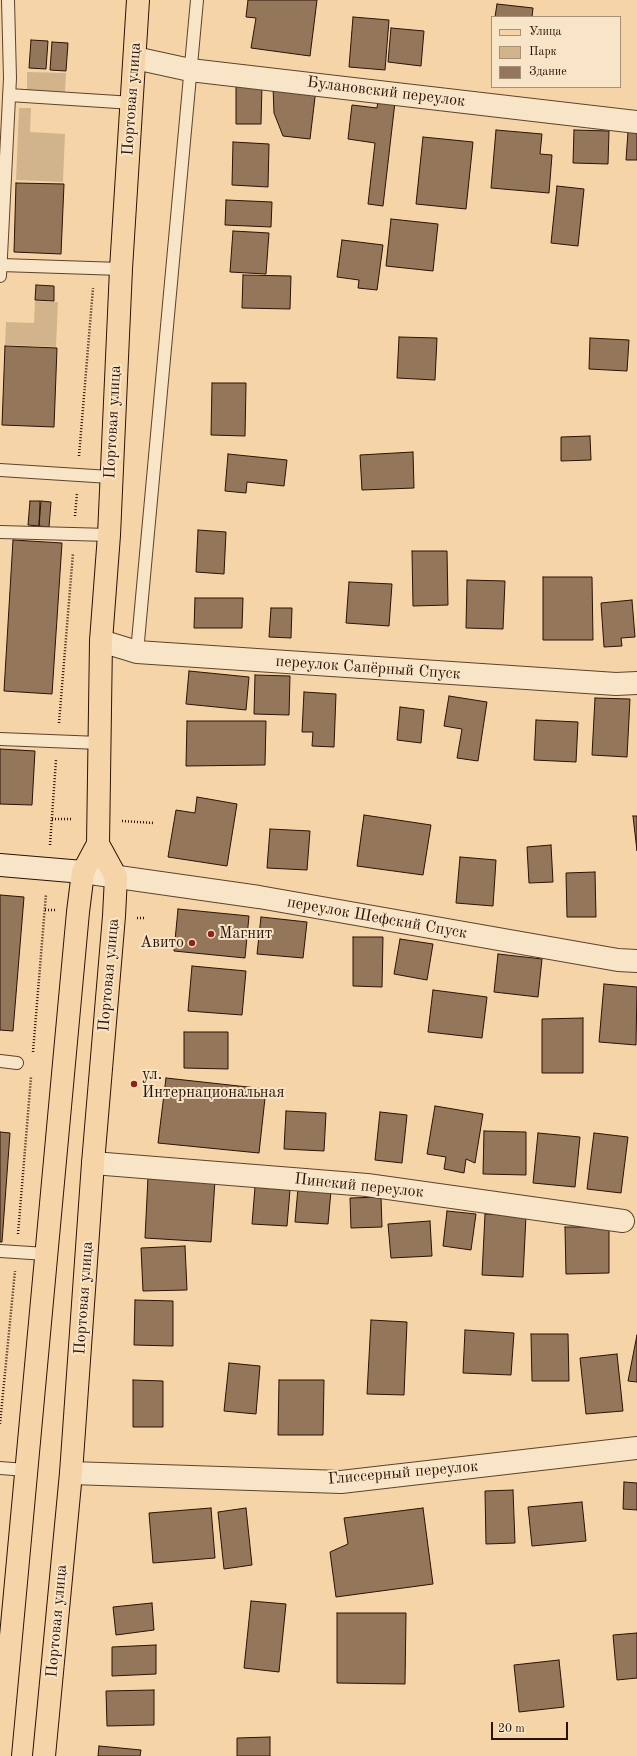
<!DOCTYPE html>
<meta charset="utf-8">
<style>
body{margin:0}
#map{position:relative;width:637px;height:1756px;overflow:hidden;background:#f5d5a7;font-family:"Old Standard TT",serif}
canvas{display:block}
.legend{position:absolute;left:491px;top:16px;width:130px;height:72px;box-sizing:border-box;background:#f8e4c6;border:1px solid #a69079;margin:0;padding:5px 7px;list-style:none;font-size:12px;color:#2a1206}
.legend li{display:flex;align-items:center;gap:8px;height:20px}
.legend b{width:20px;border:1px solid #a69079}
.scale{position:absolute;left:491px;top:1722px;width:77px;height:18px;box-sizing:border-box;border:2px solid #2a1206;border-top:0;padding-left:5px;font-size:12px;line-height:14px;white-space:nowrap;color:#2a1206;-webkit-text-stroke:3px #f8e4c6;paint-order:stroke}
</style>
<div id="map">
<canvas width="637" height="1756"></canvas>
<ul class="legend">
<li><b style="height:5px;background:#f5d5a7"></b>Улица</li>
<li><b style="height:11px;background:#d2b48c"></b>Парк</li>
<li><b style="height:11px;background:#94775a"></b>Здание</li>
</ul>
<div class="scale">20 m</div>
</div>
<script>
const ctx = document.querySelector('canvas').getContext('2d');
ctx.lineJoin = 'round';
function paint(path, color) {
  ctx.fillStyle = color;
  ctx.fill(path, 'evenodd');
}
function toPath(rows) {
  const path = new Path2D();
  for (const r of rows) {
    path.moveTo(r[0], r[1]);
    for (let i = 2; i < r.length; i += 2) path.lineTo(r[i], r[i + 1]);
  }
  return path;
}
function trace(path, color, width, dash) {
  ctx.strokeStyle = color;
  ctx.lineWidth = width;
  ctx.lineCap = dash ? 'butt' : 'round';
  ctx.setLineDash(dash || []);
  ctx.stroke(path);
}
function label(font, color, halo, rows, align = 'center') {
  ctx.font = font + ' "Old Standard TT",serif';
  ctx.lineWidth = 4;
  ctx.setLineDash([]);
  ctx.textBaseline = 'middle';
  ctx.strokeStyle = halo;
  ctx.fillStyle = color;
  for (const [text, x, y, turn = 0] of rows) {
    ctx.save();
    ctx.translate(x, y);
    ctx.rotate((+turn || 0) * Math.PI / 180);
    ctx.textAlign = isNaN(turn) ? turn : align;
    if (halo) ctx.strokeText(text, 0, 0);
    ctx.fillText(text, 0, 0);
    ctx.restore();
  }
}
paint(toPath([
 [27,72,66,73,65,92,27,90],
 [19,108,31,108,30,132,65,134,63,182,16,180],
 [35,301,58,302,56,347,5,345,6,322,34,323]
]), '#d2b48c');
const building = toPath([
 [248,0,317,0,310,56,251,48,256,18,246,17,248,0],
 [497,4,533,8,532,17,495,17,497,4],
 [353,17,389,20,385,70,349,67,353,17],
 [391,28,424,31,421,66,388,62,391,28],
 [31,40,48,41,46,69,29,68,31,40],
 [52,42,68,43,66,71,50,70,52,42],
 [236,84,262,84,261,124,236,124,236,84],
 [273,87,316,89,310,139,283,136,274,113,273,87],
 [378,100,395,102,383,206,368,204,375,143,348,139,352,105,377,108,378,100],
 [496,130,542,134,540,154,552,155,549,193,491,188,496,130],
 [574,130,609,131,608,164,573,163,574,130],
 [628,132,637,132,637,160,626,160,628,132],
 [423,137,473,142,466,209,416,204,423,137],
 [233,142,269,144,268,187,232,185,233,142],
 [16,183,64,184,61,254,14,252,16,183],
 [557,186,584,189,578,246,551,243,557,186],
 [226,200,272,202,271,227,225,225,226,200],
 [391,219,438,224,433,271,386,266,391,219],
 [233,231,269,233,266,274,230,272,233,231],
 [342,240,383,245,377,290,358,288,359,280,337,277,342,240],
 [243,275,291,276,290,309,242,308,243,275],
 [36,285,54,286,54,301,35,300,36,285],
 [399,337,437,338,435,380,397,378,399,337],
 [590,338,629,340,627,371,589,369,590,338],
 [5,346,57,348,54,427,2,425,5,346],
 [212,383,246,383,245,436,211,435,212,383],
 [590,436,591,460,561,461,561,437,590,436],
 [413,452,414,488,362,490,360,455,413,452],
 [228,454,287,460,284,486,247,482,246,493,225,491,228,454],
 [30,501,40,501,39,526,28,525,30,501],
 [41,501,51,502,49,527,39,526,41,501],
 [198,530,226,532,224,574,196,572,198,530],
 [13,540,62,543,52,694,4,691,13,540],
 [412,551,447,551,448,605,413,606,412,551],
 [543,577,592,577,593,640,543,640,543,577],
 [467,580,505,581,503,629,466,628,467,580],
 [349,582,392,584,389,626,346,623,349,582],
 [195,598,243,598,242,628,194,628,195,598],
 [632,600,635,637,621,638,622,646,604,647,601,603,632,600],
 [271,608,292,608,291,638,269,637,271,608],
 [189,671,249,677,246,710,186,704,189,671],
 [255,675,290,676,289,715,254,714,255,675],
 [304,692,336,694,334,747,312,746,313,732,302,732,304,692],
 [449,696,487,702,478,761,457,758,462,729,444,726,449,696],
 [595,698,630,699,627,757,592,755,595,698],
 [400,707,424,710,421,743,397,740,400,707],
 [536,720,578,722,576,762,534,760,536,720],
 [187,721,266,721,265,765,186,766,187,721],
 [0,749,35,751,32,805,0,804,0,749],
 [197,797,237,804,227,866,168,857,176,810,195,813,197,797],
 [364,815,431,825,423,875,357,866,364,815],
 [633,816,637,816,637,851,633,816],
 [270,829,310,831,307,870,267,868,270,829],
 [551,845,553,882,529,883,527,847,551,845],
 [460,857,496,860,493,906,456,903,460,857],
 [595,872,596,917,567,917,566,873,595,872],
 [0,895,24,897,13,1031,0,1030,0,895],
 [178,909,249,916,245,958,174,951,178,909],
 [261,917,307,922,303,958,257,954,261,917],
 [353,937,383,937,382,987,353,986,353,937],
 [400,939,433,944,427,980,394,974,400,939],
 [498,954,542,959,538,997,494,992,498,954],
 [192,966,246,971,242,1015,188,1011,192,966],
 [604,984,637,987,636,1045,599,1042,604,984],
 [433,990,487,997,482,1038,428,1032,433,990],
 [583,1018,583,1073,542,1073,542,1019,583,1018],
 [184,1032,228,1032,228,1069,184,1068,184,1032],
 [166,1078,266,1089,259,1153,158,1143,166,1078],
 [435,1106,483,1114,475,1163,466,1159,464,1173,444,1169,446,1157,427,1154,435,1106],
 [286,1111,326,1113,324,1151,284,1149,286,1111],
 [380,1112,407,1115,402,1163,375,1160,380,1112],
 [484,1131,526,1132,526,1175,483,1174,484,1131],
 [0,1132,10,1133,2,1242,0,1242,0,1132],
 [538,1133,580,1137,575,1187,533,1183,538,1133],
 [594,1133,628,1137,621,1193,587,1189,594,1133],
 [148,1177,215,1180,211,1242,145,1238,148,1177],
 [255,1187,290,1190,287,1226,252,1224,255,1187],
 [298,1188,331,1191,328,1224,295,1222,298,1188],
 [381,1197,382,1227,351,1228,350,1198,381,1197],
 [447,1211,476,1214,471,1250,443,1246,447,1211],
 [485,1214,526,1216,523,1277,482,1275,485,1214],
 [430,1221,432,1256,391,1258,388,1224,430,1221],
 [565,1227,609,1227,609,1273,566,1274,565,1227],
 [185,1246,187,1290,143,1291,141,1248,185,1246],
 [135,1300,173,1301,173,1346,134,1345,135,1300],
 [371,1320,407,1322,404,1395,367,1394,371,1320],
 [465,1330,514,1333,511,1375,463,1373,465,1330],
 [531,1334,568,1334,569,1381,532,1381,531,1334],
 [637,1335,637,1382,628,1381,637,1335],
 [617,1354,623,1411,586,1414,580,1358,617,1354],
 [229,1363,260,1366,256,1414,224,1411,229,1363],
 [133,1380,163,1381,163,1427,133,1427,133,1380],
 [279,1380,324,1380,323,1435,278,1435,279,1380],
 [624,1482,637,1483,637,1510,623,1509,624,1482],
 [513,1490,515,1543,486,1544,485,1491,513,1490],
 [582,1502,586,1541,532,1546,528,1507,582,1502],
 [211,1508,215,1558,153,1563,149,1513,211,1508],
 [246,1508,252,1565,224,1569,218,1512,246,1508],
 [423,1508,433,1584,336,1597,330,1552,348,1544,344,1518,423,1508],
 [251,1601,286,1604,279,1672,244,1668,251,1601],
 [152,1603,154,1630,116,1635,113,1607,152,1603],
 [337,1613,406,1613,405,1684,337,1683,337,1613],
 [637,1633,637,1678,617,1680,613,1635,637,1633],
 [156,1645,156,1674,112,1676,112,1647,156,1645],
 [559,1660,564,1707,519,1712,514,1665,559,1660],
 [154,1690,154,1725,107,1726,106,1691,154,1690],
 [270,1737,270,1756,237,1756,237,1738,270,1737],
 [99,1746,141,1750,140,1756,98,1756,99,1746]
]);
paint(building, '#94775a');
trace(building, '#2a1206', 1);
const lane = toPath([
 [9,95,133,103],
 [1,265,121,269],
 [0,276,10,78,8,0],
 [0,470,110,477],
 [0,532,109,535],
 [137,652,197,0],
 [0,739,99,743],
 [0,1061,17,1063],
 [0,1251,46,1254],
 [0,1468,26,1470]
]);
const street = toPath([
 [135,58,190,70,637,122],
 [101,641,137,652,616,684,637,683],
 [83,872,259,897,618,960,637,961],
 [93,1163,367,1185,623,1221],
 [71,1473,341,1482,637,1448]
]);
const secondary = toPath([
 [0,865,83,872]
]);
const primary = toPath([
 [0,1755,78,912,83,872,98,844,101,641,109,535,121,269,138,0],
 [44,1756,71,1473,93,1163,114,916,116,877,98,844]
]);
trace(lane, '#5d432e', 14);
trace(street, '#5d432e', 24);
trace(secondary, '#2a1206', 24);
trace(primary, '#2a1206', 24);
trace(toPath([
 [79,456,93,288],
 [75,516,77,493],
 [59,723,73,553],
 [52,819,73,819],
 [122,821,154,823],
 [50,845,56,760],
 [45,910,55,910],
 [137,918,144,918],
 [33,1052,46,894],
 [18,1234,31,1077],
 [0,1424,15,1271]
]), '#2a1206', 2.5, [1, 2]);
trace(lane, '#f8e4c6', 12);
trace(street, '#f8e4c6', 22);
trace(secondary, '#f8e4c6', 22);
trace(primary, '#f5d5a7', 22);
for (const [x, y, r, color] of [
 [211,934,4,"#8f2418"],
 [192,943,4,"#8f2418"],
 [134,1084,4,"#8f2418"]
]) {
  const dot = new Path2D();
  dot.arc(x, y, r, 0, 2 * Math.PI);
  ctx.fillStyle = color;
  ctx.fill(dot);
  trace(dot, '#f8e4c6', 1.5);
}
label('16px', '#2a1206', '#f8e4c6', [
 ["Булановский переулок",386,92,7],
 ["Портовая улица",132,99,-86],
 ["Портовая улица",113,422,-87],
 ["переулок Сапёрный Спуск",368,668,4],
 ["переулок Шефский Спуск",377,918,10],
 ["Портовая улица",109,975,-85],
 ["Пинский переулок",359,1186,6],
 ["Портовая улица",84,1298,-86],
 ["Глиссерный переулок",403,1473,-5],
 ["Портовая улица",57,1621,-85]
]);
label('16px', '#2a1206', '#f8e4c6', [
 ["Магнит",219,934],
 ["Авито",184,943,"right"],
 ["ул.",142,1075],
 ["Интернациональная",142,1093]
], 'left');
</script>
